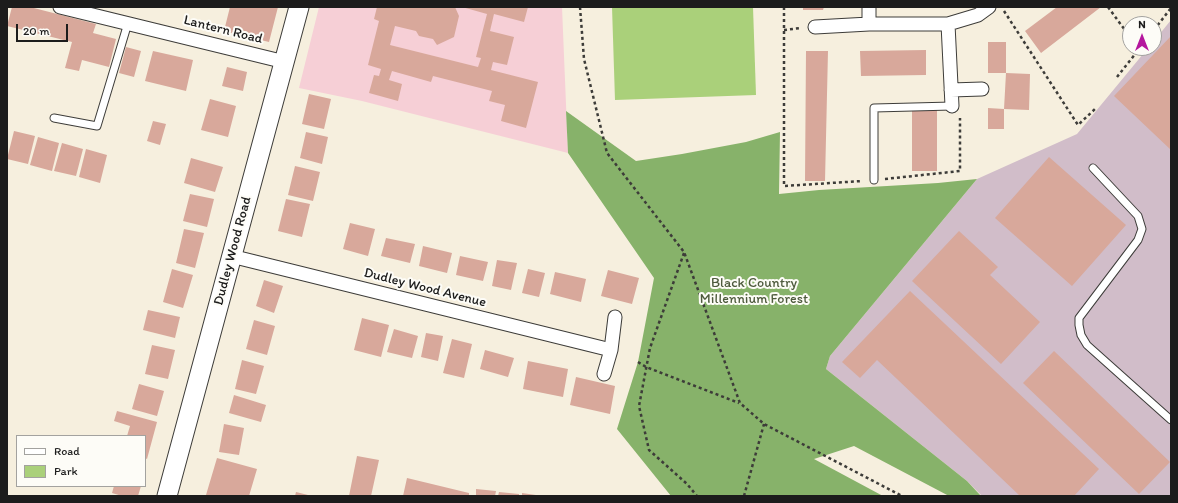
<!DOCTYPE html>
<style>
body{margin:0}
#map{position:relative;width:1178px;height:503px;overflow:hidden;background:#f6efde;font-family:Itim,sans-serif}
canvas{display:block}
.frame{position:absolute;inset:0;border:8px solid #1c1c1c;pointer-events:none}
.legend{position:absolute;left:16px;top:435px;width:130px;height:52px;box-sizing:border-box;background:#fdfcf7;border:1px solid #a3a29f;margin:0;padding:5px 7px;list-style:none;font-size:12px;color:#1c1c1c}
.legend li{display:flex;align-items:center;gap:8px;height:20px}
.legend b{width:20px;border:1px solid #a3a29f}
.north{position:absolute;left:1122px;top:16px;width:40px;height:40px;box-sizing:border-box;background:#fdfcf7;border:1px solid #a3a29f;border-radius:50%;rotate:0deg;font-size:11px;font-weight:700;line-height:16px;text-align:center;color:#1c1c1c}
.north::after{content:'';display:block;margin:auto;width:14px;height:18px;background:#b5179e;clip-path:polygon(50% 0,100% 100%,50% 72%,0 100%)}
.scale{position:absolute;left:16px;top:24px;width:52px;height:18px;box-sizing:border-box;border:2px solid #1c1c1c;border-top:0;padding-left:5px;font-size:12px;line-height:14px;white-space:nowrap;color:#1c1c1c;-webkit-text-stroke:3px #fdfcf7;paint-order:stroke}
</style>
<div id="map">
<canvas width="1178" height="503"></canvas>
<div class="frame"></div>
<ul class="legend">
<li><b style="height:5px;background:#fff"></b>Road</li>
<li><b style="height:11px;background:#aad07a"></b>Park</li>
</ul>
<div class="north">N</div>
<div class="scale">20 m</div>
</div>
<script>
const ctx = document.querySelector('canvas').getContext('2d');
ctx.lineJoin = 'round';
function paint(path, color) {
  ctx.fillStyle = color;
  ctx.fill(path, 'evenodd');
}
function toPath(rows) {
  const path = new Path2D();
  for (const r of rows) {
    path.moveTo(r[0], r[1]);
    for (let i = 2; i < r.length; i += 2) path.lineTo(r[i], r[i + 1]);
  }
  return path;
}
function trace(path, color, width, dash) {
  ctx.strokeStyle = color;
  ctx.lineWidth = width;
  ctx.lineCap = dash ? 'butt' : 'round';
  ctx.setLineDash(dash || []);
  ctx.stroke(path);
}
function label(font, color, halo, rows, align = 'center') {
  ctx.font = font + ' Itim,sans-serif';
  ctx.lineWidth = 4;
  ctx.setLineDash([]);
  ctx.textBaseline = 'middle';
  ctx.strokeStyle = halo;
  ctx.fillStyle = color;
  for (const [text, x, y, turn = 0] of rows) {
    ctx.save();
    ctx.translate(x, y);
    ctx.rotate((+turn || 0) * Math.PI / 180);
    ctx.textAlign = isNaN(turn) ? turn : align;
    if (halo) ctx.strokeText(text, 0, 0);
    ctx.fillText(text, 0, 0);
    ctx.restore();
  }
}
paint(toPath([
 [319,7,562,7,568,153,362,101,299,88]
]), '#f6cfd6');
paint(toPath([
 [1171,20,1171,496,982,496,967,481,826,369,830,356,977,179,1077,134,1148,48,1154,48,1154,41]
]), '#d1bdc9');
paint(toPath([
 [612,7,753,7,756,95,615,100]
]), '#aad07a');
paint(toPath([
 [566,111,636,161,682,154,746,142,780,132,779,194,819,190,938,183,977,179,830,356,826,369,967,481,981,496,949,496,854,446,814,459,883,496,671,496,617,429,638,362,654,278,568,153]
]), '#87b26a');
paint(toPath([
 [12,7,30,7,96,24,93,33,116,39,109,67,82,60,79,71,65,68,72,42,7,26],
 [230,7,278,7,269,42,224,31],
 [377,7,455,7,459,16,454,37,437,45,433,39,419,36,416,31,395,26,390,45,478,67,481,58,476,57,487,14,462,7,528,7,524,22,494,14,490,31,514,37,507,65,493,62,491,70,538,82,526,128,501,121,505,105,489,101,492,91,433,76,431,82,392,71,389,80,402,84,398,101,369,93,374,75,379,76,381,69,368,65,379,21,374,19],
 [803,7,824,7,823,10,803,10],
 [1057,7,1101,7,1041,53,1025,31],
 [1171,36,1171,150,1114,96],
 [988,42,1006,42,1006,73,988,73],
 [126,47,141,51,134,77,119,73],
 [926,50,926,75,861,76,860,51],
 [153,51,193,60,186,91,145,81],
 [806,51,828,51,825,181,805,181],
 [227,67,247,72,243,91,222,86],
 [1006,73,1030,74,1029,110,1004,109],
 [309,94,331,99,324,129,302,124],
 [210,99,236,106,228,137,201,130],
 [988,108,1004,109,1004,129,988,129],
 [937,109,937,171,912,171,912,110],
 [153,121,166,124,160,145,147,141],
 [14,131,35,136,28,164,7,159],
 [306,132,328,137,322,164,300,158],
 [38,137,59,143,52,171,30,165],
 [62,143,83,149,76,176,54,171],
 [86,149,107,155,100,183,79,177],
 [1049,157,1126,225,1072,286,995,218],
 [191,158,223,167,215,192,184,183],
 [295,166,320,172,313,201,288,195],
 [190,194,214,199,207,227,183,221],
 [286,199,310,204,302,237,278,231],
 [350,223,375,229,368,256,343,249],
 [184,229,204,233,195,268,176,263],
 [959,231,998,267,990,275,1040,322,1001,364,912,281],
 [386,238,415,244,410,263,381,256],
 [423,246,452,253,447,273,419,266],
 [460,256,488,262,483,281,456,275],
 [497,260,517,263,511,290,492,286],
 [172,269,193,275,183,308,163,302],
 [528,269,545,273,539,297,522,293],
 [608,270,639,278,632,304,601,296],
 [555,272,586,279,581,302,550,294],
 [264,280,283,286,274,313,256,306],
 [910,291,1099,469,1074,496,1020,496,877,360,860,378,842,362],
 [148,310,180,317,175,338,143,330],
 [362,318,389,325,381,357,354,350],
 [254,320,275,326,267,355,246,349],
 [394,329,418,336,412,358,387,352],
 [426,333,443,336,438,361,421,357],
 [452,339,472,344,464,378,443,373],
 [152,345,175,350,168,379,145,374],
 [485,350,514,358,508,377,480,369],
 [1054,351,1170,462,1139,494,1023,383],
 [242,360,264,366,256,394,235,389],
 [528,361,568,369,563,397,523,389],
 [576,377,615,386,610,414,570,405],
 [139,384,164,391,157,416,132,409],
 [234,395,266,405,261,422,229,413],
 [117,411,157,422,147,459,145,458,145,436,127,436,130,426,114,421],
 [224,424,244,428,239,455,219,452],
 [357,456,379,460,371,496,349,496],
 [217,458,257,469,249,496,206,495],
 [407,478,469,493,469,496,403,496],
 [114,486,141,486,138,496,122,496,112,493],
 [476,489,496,491,495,496,476,496],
 [296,492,308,495,308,496,295,496],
 [499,492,519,494,519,496,498,496],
 [522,493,536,495,536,496,522,496]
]), '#d8a89b');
const lane = toPath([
 [54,118,97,126,128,23],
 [1093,168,1138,216,1142,229,1138,240,1079,318,1079,325,1081,335,1087,345,1171,420],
 [874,180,874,108,952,106]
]);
const street = toPath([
 [60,7,285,62],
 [869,7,869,24],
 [948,24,952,106],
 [815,27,869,24,948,24,978,15,989,7],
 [951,90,982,89],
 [231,256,611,350],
 [604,374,611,350,615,317]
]);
const secondary = toPath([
 [167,496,299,7]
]);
trace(lane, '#3d3c39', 9);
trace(street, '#3d3c39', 15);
trace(secondary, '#3d3c39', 21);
trace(toPath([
 [580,7,584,59,607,153,684,252,740,403,764,424,902,496],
 [784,7,784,186,862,181],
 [1108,7,1130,37],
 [1004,11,1078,125,1095,109],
 [784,30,801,28],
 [1154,30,1171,8],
 [1117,77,1140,48],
 [885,179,960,171,960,118],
 [684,253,650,348,639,406,649,450,687,484,697,496],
 [638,362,646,367,739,403],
 [744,496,764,424]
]), '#3d3c39', 2.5, [3, 3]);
trace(lane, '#fff', 7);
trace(street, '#fff', 13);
trace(secondary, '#fff', 19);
label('14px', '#1c1c1c', '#fdfcf7', [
 ["Lantern Road",223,30,14],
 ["Dudley Wood Road",233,251,-75],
 ["Dudley Wood Avenue",425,288,14]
]);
label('14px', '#4e5b3d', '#fdfcf7', [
 ["Black Country",754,283],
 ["Millennium Forest",754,299]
]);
</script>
